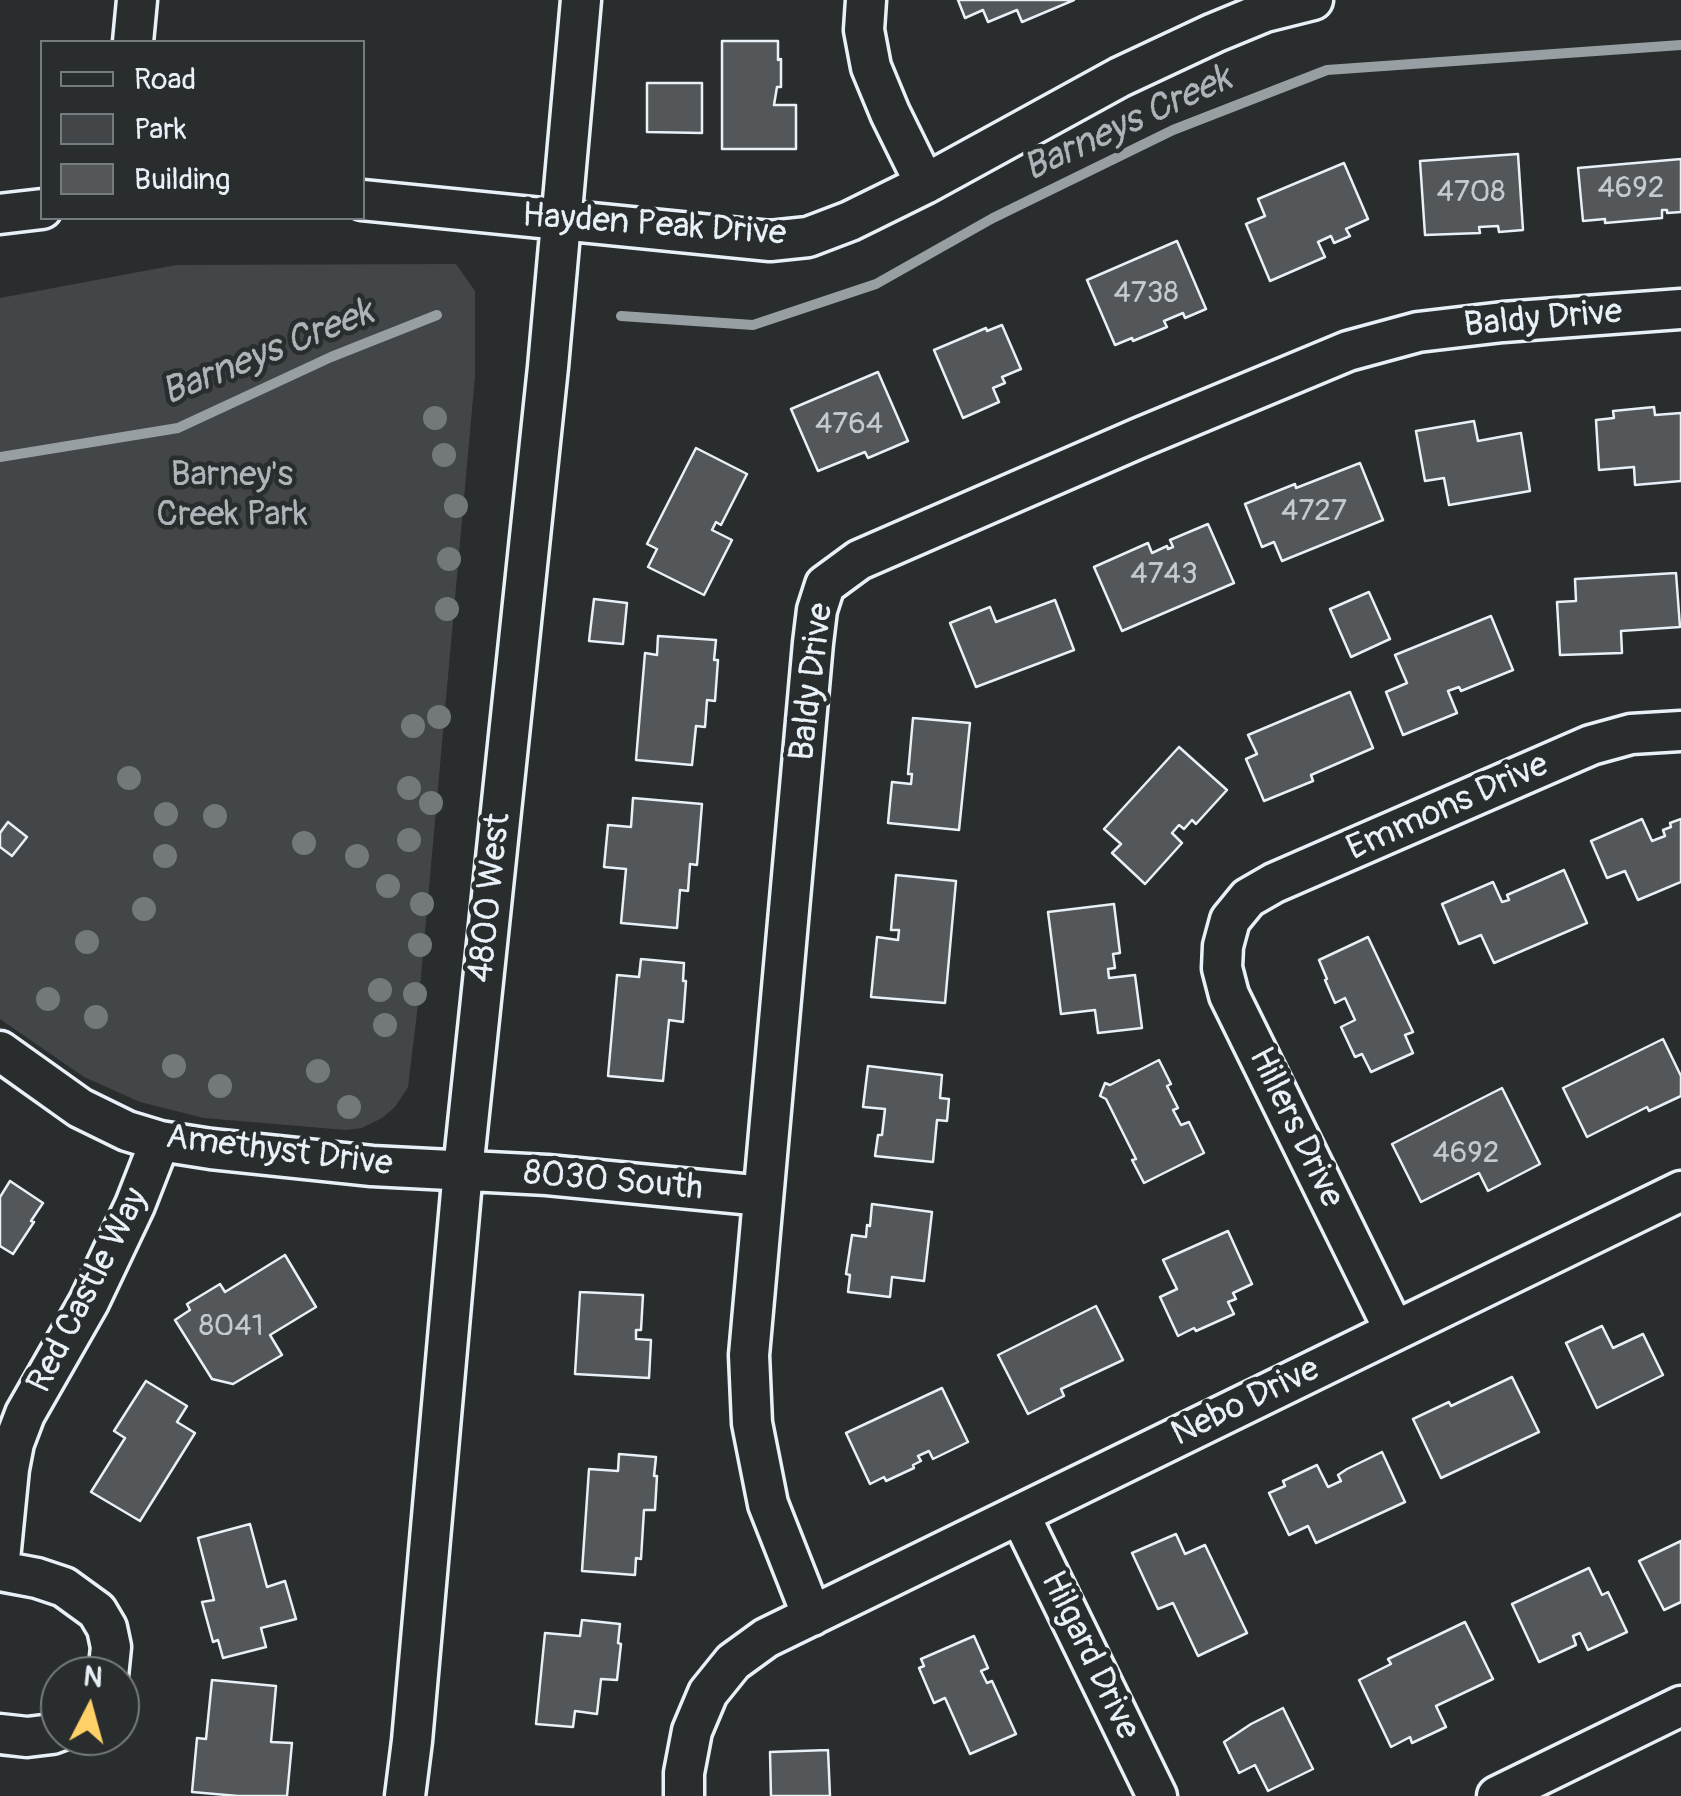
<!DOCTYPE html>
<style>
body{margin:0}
#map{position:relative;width:1681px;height:1796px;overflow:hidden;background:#2a2d2e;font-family:Pangolin,sans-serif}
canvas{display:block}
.legend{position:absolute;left:40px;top:40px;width:325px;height:180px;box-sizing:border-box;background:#2a2d2e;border:2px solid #767b7f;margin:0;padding:12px 18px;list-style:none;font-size:30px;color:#e8f1f8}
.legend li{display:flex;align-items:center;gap:20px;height:50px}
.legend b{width:50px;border:2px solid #767b7f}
.north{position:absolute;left:40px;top:1656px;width:100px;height:100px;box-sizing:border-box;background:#2a2d2e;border:2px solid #767b7f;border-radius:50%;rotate:6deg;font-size:28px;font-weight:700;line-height:40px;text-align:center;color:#e8f1f8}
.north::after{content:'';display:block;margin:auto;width:35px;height:45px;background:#ffd166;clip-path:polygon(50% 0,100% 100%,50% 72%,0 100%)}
</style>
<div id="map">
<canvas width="1681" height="1796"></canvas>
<ul class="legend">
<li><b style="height:12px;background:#2a2d2e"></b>Road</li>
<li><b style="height:28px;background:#424648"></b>Park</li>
<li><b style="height:28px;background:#535759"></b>Building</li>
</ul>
<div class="north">N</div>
</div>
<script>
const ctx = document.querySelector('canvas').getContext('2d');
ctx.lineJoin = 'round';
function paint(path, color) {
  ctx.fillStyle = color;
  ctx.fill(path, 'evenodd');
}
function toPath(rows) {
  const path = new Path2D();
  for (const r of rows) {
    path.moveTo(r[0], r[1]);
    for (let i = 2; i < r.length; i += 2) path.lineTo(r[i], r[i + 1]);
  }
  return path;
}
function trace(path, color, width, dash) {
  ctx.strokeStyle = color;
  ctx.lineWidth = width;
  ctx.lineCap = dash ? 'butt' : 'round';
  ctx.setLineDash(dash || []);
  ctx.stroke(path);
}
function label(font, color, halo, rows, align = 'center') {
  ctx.font = font + ' Pangolin,sans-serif';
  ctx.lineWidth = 9;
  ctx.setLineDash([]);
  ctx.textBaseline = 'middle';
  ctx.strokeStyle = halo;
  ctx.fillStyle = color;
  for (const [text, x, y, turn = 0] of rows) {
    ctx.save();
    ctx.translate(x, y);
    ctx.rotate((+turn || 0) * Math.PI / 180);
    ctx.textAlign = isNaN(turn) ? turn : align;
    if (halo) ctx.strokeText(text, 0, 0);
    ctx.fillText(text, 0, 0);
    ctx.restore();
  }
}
paint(toPath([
 [456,264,475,291,475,376,420,988,408,1087,395,1107,382,1118,362,1128,346,1130,204,1118,140,1102,84,1077,0,1019,0,298,176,265]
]), '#424648');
trace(toPath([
 [621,316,753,325,876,284,993,218,1173,130,1327,70,1681,45],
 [0,457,178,428,331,357,437,315]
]), '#989fa3', 10);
const building = toPath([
 [958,0,1074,0,1022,22,1017,10,988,22,983,10,965,18,958,0],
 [722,41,778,41,778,60,781,59,781,87,777,87,774,105,796,105,796,149,722,149,722,41],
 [647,83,702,83,702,133,647,132,647,83],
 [1518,154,1523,230,1499,232,1498,226,1479,227,1480,233,1425,235,1420,161,1518,154],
 [1681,159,1681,212,1667,213,1667,210,1662,210,1662,218,1605,223,1605,219,1583,221,1578,168,1681,159],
 [1344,163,1368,219,1346,229,1350,236,1334,243,1331,236,1318,242,1325,257,1270,281,1246,224,1265,216,1258,199,1344,163],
 [1177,241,1206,309,1185,318,1183,313,1164,321,1167,327,1133,341,1132,338,1115,345,1087,280,1177,241],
 [1002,325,1021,369,1002,377,1005,383,993,388,999,402,963,418,934,350,986,328,987,331,1002,325],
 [878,372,908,441,868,458,865,452,818,471,791,409,878,372],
 [1654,407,1655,415,1681,413,1681,481,1635,485,1634,467,1599,470,1596,420,1614,418,1613,411,1654,407],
 [1474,421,1478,441,1521,433,1530,491,1449,505,1444,478,1425,481,1416,431,1474,421],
 [696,448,747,474,721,525,716,522,712,530,732,540,704,595,648,567,657,549,647,544,696,448],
 [1360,463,1383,520,1282,561,1274,542,1262,547,1245,504,1295,484,1296,488,1360,463],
 [1208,524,1234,583,1122,631,1094,567,1148,543,1152,553,1167,546,1168,549,1173,547,1170,540,1208,524],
 [1676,573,1680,627,1621,631,1622,653,1560,655,1557,602,1576,601,1575,579,1676,573],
 [1369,592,1390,639,1351,657,1330,609,1369,592],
 [594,599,627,603,623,644,589,641,594,599],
 [1055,600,1074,650,976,687,950,623,990,607,996,622,1055,600],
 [1491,616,1513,670,1461,691,1459,687,1448,691,1457,713,1403,735,1386,692,1407,683,1395,655,1491,616],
 [658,636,716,640,714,660,718,660,715,701,707,700,705,727,696,726,692,765,636,760,645,653,657,655,658,636],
 [1350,692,1373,748,1311,775,1313,781,1264,801,1246,759,1257,754,1248,735,1350,692],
 [913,718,970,723,959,830,888,823,892,782,911,784,912,774,908,774,913,718],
 [1179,747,1227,790,1196,824,1192,820,1184,829,1179,825,1172,833,1182,843,1145,884,1112,853,1121,844,1104,829,1179,747],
 [633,798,702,804,697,865,690,864,688,891,680,890,677,928,621,923,626,869,604,867,608,825,631,827,633,798],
 [1642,819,1652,841,1665,836,1663,830,1671,827,1670,823,1681,819,1681,882,1638,900,1625,871,1607,878,1591,841,1642,819],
 [8,822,27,837,12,856,0,847,0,833,8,822],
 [1564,870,1587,923,1494,963,1481,935,1459,944,1442,904,1493,882,1502,902,1509,900,1507,895,1564,870],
 [896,875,956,881,945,1003,871,997,877,937,898,940,899,930,891,930,896,875],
 [1114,904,1120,953,1113,954,1115,968,1108,969,1109,978,1135,975,1142,1028,1098,1033,1095,1010,1061,1014,1048,912,1114,904],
 [1368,937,1413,1032,1405,1035,1413,1053,1371,1072,1362,1054,1355,1057,1341,1027,1355,1020,1345,998,1335,1003,1325,980,1327,979,1319,960,1368,937],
 [641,959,684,963,683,981,686,981,683,1022,669,1020,663,1081,608,1076,617,975,639,977,641,959],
 [1663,1039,1681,1076,1681,1096,1649,1111,1647,1107,1587,1137,1563,1088,1663,1039],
 [1159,1060,1171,1084,1167,1086,1178,1108,1173,1110,1181,1125,1189,1122,1204,1153,1144,1183,1132,1160,1136,1159,1106,1099,1100,1096,1105,1083,1110,1085,1159,1060],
 [868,1066,942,1075,940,1098,949,1099,947,1121,937,1120,933,1162,875,1156,878,1135,882,1135,885,1109,863,1107,868,1066],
 [1502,1088,1540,1164,1488,1191,1479,1173,1421,1202,1392,1144,1502,1088],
 [10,1181,43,1203,31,1221,34,1222,13,1254,0,1246,0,1197,10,1181],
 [872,1204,932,1212,924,1281,892,1277,890,1297,848,1292,850,1275,846,1274,852,1235,866,1237,867,1225,870,1226,872,1204],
 [1228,1231,1252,1284,1233,1293,1236,1299,1228,1302,1234,1314,1196,1331,1194,1328,1178,1336,1160,1297,1177,1289,1163,1260,1228,1231],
 [285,1255,316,1307,270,1335,282,1355,233,1384,212,1379,175,1320,190,1310,187,1304,220,1284,225,1292,285,1255],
 [580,1292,643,1295,641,1330,636,1330,636,1339,651,1340,649,1378,575,1374,580,1292],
 [1096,1306,1123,1360,1061,1389,1064,1396,1028,1414,998,1355,1096,1306],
 [1602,1326,1613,1348,1643,1334,1663,1375,1597,1408,1566,1343,1602,1326],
 [1512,1377,1539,1432,1441,1478,1413,1419,1449,1402,1451,1406,1512,1377],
 [146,1381,187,1406,177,1422,195,1433,140,1521,91,1492,125,1438,114,1431,146,1381],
 [942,1388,968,1442,933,1459,929,1451,918,1456,921,1461,913,1465,914,1468,886,1481,884,1477,870,1484,846,1433,942,1388],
 [1382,1452,1405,1502,1316,1543,1308,1526,1289,1535,1269,1493,1285,1486,1283,1481,1317,1465,1328,1487,1341,1481,1338,1475,1347,1469,1382,1452],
 [619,1454,656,1457,654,1476,657,1476,655,1510,644,1510,641,1559,636,1558,635,1575,582,1571,589,1469,618,1471,619,1454],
 [250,1524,267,1587,285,1581,296,1619,261,1628,266,1647,223,1658,218,1640,213,1642,202,1602,214,1600,198,1538,250,1524],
 [1176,1534,1185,1554,1205,1545,1247,1633,1198,1656,1173,1603,1158,1609,1132,1553,1176,1534],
 [1681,1541,1681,1602,1664,1610,1639,1561,1681,1541],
 [1589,1568,1602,1595,1608,1592,1627,1632,1588,1650,1580,1633,1573,1636,1576,1645,1539,1662,1512,1604,1589,1568],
 [582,1620,620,1624,618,1643,621,1644,617,1680,601,1679,597,1714,575,1711,573,1727,536,1724,545,1633,580,1636,582,1620],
 [1465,1622,1493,1679,1436,1706,1446,1727,1412,1743,1410,1737,1391,1747,1359,1680,1391,1664,1388,1659,1465,1622],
 [974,1636,988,1668,981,1671,987,1683,992,1681,1016,1734,970,1754,945,1698,934,1703,919,1668,924,1666,921,1659,974,1636],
 [212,1680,276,1686,271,1742,292,1743,287,1796,238,1796,192,1792,197,1738,206,1739,212,1680],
 [1283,1708,1313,1769,1268,1791,1255,1765,1239,1773,1224,1742,1251,1724,1283,1708],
 [828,1750,830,1796,771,1796,770,1752,828,1750]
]);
paint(building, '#535759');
trace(building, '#e8f1f8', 2.5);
const minor = toPath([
 [866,0,864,30,871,67,890,113,925,184],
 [133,42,137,0],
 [362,200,770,241,808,237,850,221,925,184,1120,77,1214,33,1265,12,1313,0],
 [0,214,42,209],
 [0,1051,80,1108,127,1131,160,1141,211,1149,372,1166,547,1175,763,1196],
 [1394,1330,1229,995,1222,968,1223,946,1230,920,1248,898,1274,883,1591,745,1631,734,1681,731],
 [1020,1515,1157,1796],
 [0,1559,9,1469,14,1443,25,1414,89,1302,135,1205,160,1141],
 [0,1571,37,1578,64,1587,97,1611,107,1628,111,1647,108,1676],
 [812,1616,768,1504,752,1423,749,1355,813,643,817,610,825,585,859,560,1139,438,1348,351,1418,332,1503,322,1681,309],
 [0,1734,27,1737,52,1734,60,1731],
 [405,1796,412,1741,463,1170,548,367,581,0],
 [684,1796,684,1773,692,1731,708,1693,733,1662,766,1638,1681,1191],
 [1497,1796,1681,1706]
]);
trace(minor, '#e8f1f8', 45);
trace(minor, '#2a2d2e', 38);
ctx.fillStyle = '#73787b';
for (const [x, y] of [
 [435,418],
 [444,455],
 [456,506],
 [449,559],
 [447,609],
 [439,717],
 [413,726],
 [129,778],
 [409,788],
 [431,803],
 [166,814],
 [215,816],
 [409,840],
 [304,843],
 [165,856],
 [357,856],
 [388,886],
 [422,904],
 [144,909],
 [87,942],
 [420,945],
 [380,990],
 [415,994],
 [48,999],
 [96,1017],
 [385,1025],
 [174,1066],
 [318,1071],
 [220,1086],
 [349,1107]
]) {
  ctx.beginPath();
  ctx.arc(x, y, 12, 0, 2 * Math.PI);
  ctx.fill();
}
label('30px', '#c3cad0', null, [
 ["4692",1631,189],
 ["4708",1471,193],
 ["4738",1146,294],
 ["4764",849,425],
 ["4727",1314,512],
 ["4743",1164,575],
 ["4692",1466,1154],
 ["8041",231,1327]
]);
label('35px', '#e8f1f8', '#2a2d2e', [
 ["Hayden Peak Drive",654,226,4],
 ["Baldy Drive",1543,320,-5],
 ["Baldy Drive",813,682,-83],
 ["Emmons Drive",1448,808,-24],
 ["4800 West",491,898,-84],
 ["Hillers Drive",1295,1128,64],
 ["Amethyst Drive",279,1152,7],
 ["8030 South",613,1182,5],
 ["Red Castle Way",89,1291,-63],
 ["Nebo Drive",1246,1403,-26],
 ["Hilgard Drive",1089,1656,64]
]);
label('35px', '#aeb5ba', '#2a2d2e', [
 ["Barney's",232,476],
 ["Creek Park",232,516]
]);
label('italic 38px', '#acb3b9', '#2a2d2e', [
 ["Barneys Creek",1128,125,-25],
 ["Barneys Creek",268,354,-22]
]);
</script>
